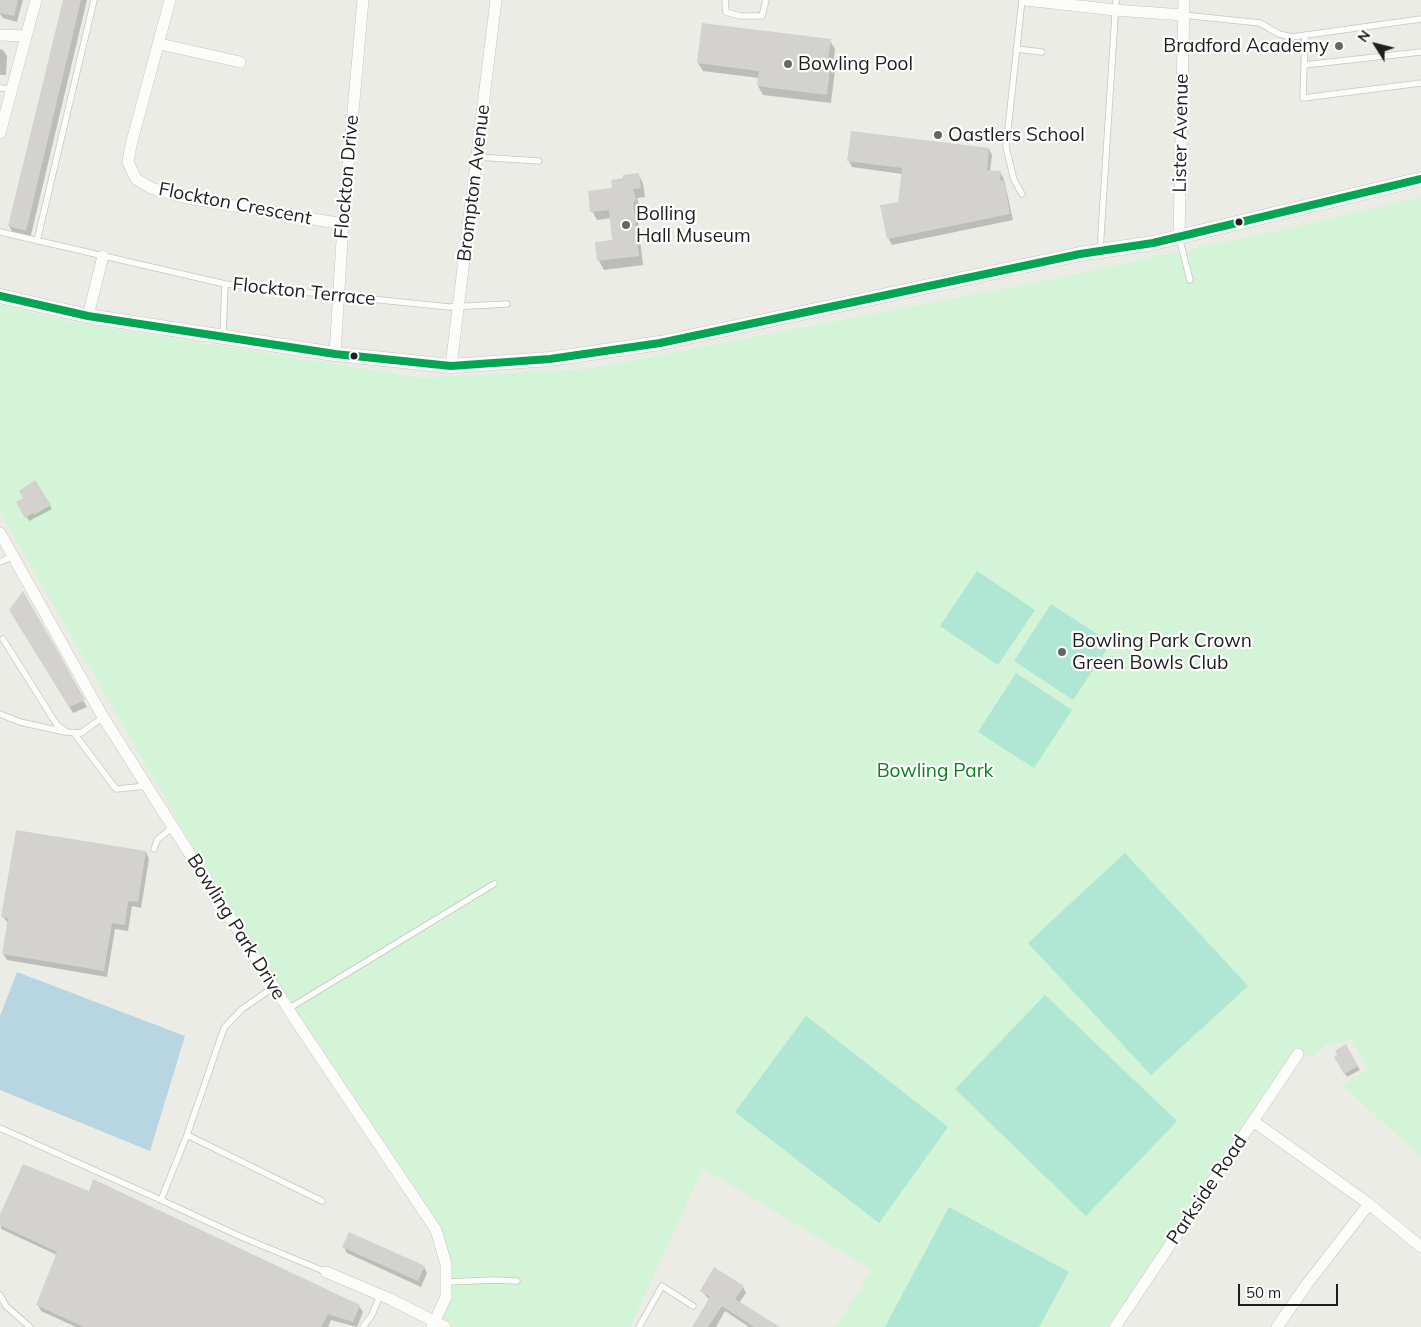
<!DOCTYPE html>
<style>
body{margin:0}
#map{position:relative;width:1421px;height:1327px;overflow:hidden;background:#ecece7;font-family:Mulish,sans-serif}
canvas{display:block}
.north{position:absolute;left:1351px;top:20px;width:50px;height:50px;-webkit-text-stroke:4px #fff;paint-order:stroke;rotate:306deg;font-size:14px;font-weight:700;line-height:20px;text-align:center;color:#1e1e1e}
.north::after{content:'';display:block;margin:auto;width:18px;height:22px;background:#1e1e1e;clip-path:polygon(50% 0,100% 100%,50% 72%,0 100%)}
.scale{position:absolute;left:1238px;top:1284px;width:100px;height:22px;box-sizing:border-box;border:2px solid #1e1e1e;border-top:0;padding-left:6px;font-size:15px;line-height:18px;white-space:nowrap;color:#1e1e1e;-webkit-text-stroke:4px #fff;paint-order:stroke}
</style>
<div id="map">
<canvas width="1421" height="1327"></canvas>
<div class="north">N</div>
<div class="scale">50 m</div>
</div>
<script>
const ctx = document.querySelector('canvas').getContext('2d');
ctx.lineJoin = 'round';
function paint(path, color) {
  ctx.fillStyle = color;
  ctx.fill(path, 'evenodd');
}
function toPath(rows) {
  const path = new Path2D();
  for (const r of rows) {
    path.moveTo(r[0], r[1]);
    for (let i = 2; i < r.length; i += 2) path.lineTo(r[i], r[i + 1]);
  }
  return path;
}
function trace(path, color, width, dash) {
  ctx.strokeStyle = color;
  ctx.lineWidth = width;
  ctx.lineCap = dash ? 'butt' : 'round';
  ctx.setLineDash(dash || []);
  ctx.stroke(path);
}
function label(font, color, halo, rows, align = 'center') {
  ctx.font = font + ' Mulish,sans-serif';
  ctx.lineWidth = 4.5;
  ctx.setLineDash([]);
  ctx.textBaseline = 'middle';
  ctx.strokeStyle = halo;
  ctx.fillStyle = color;
  for (const [text, x, y, turn = 0] of rows) {
    ctx.save();
    ctx.translate(x, y);
    ctx.rotate((+turn || 0) * Math.PI / 180);
    ctx.textAlign = isNaN(turn) ? turn : align;
    if (halo) ctx.strokeText(text, 0, 0);
    ctx.fillText(text, 0, 0);
    ctx.restore();
  }
}
paint(toPath([
 [1421,197,1421,1157,1342,1085,1368,1069,1351,1040,1326,1045,1312,1058,1298,1054,1115,1327,836,1327,872,1270,703,1168,630,1327,445,1327,435,1322,446,1297,436,1230,274,987,0,512,0,304,66,321,420,378,588,369,1039,282,1295,227]
]), '#d3f4d6');
paint(toPath([
 [977,571,1035,610,998,665,940,626],
 [1051,604,1111,643,1073,700,1014,661],
 [1016,673,1072,710,1034,768,978,732],
 [1125,853,1248,986,1151,1075,1028,943],
 [1045,995,1177,1121,1086,1216,955,1089],
 [806,1016,948,1127,879,1223,735,1112],
 [949,1207,1069,1272,1039,1327,885,1327]
]), '#b0e6d4');
paint(toPath([
 [17,972,185,1036,150,1151,0,1090,0,1016]
]), '#b8d6e1');
paint(toPath([
 [2,0,23,0,17,22,3,18,0,14],
 [64,0,87,0,30,239,14,235,9,226],
 [830,41,835,49,833,66,835,70,831,103,763,95,758,86,759,78,703,71,698,63],
 [0,49,3,50,7,56,6,75,0,75],
 [989,149,992,155,990,171,1000,172,1004,179,1013,220,892,245,888,238,899,203,902,174,852,167,849,161],
 [638,174,643,183,645,197,637,198,640,208,637,213,643,265,604,270,599,261,596,243,614,241,611,218,597,220,592,211,614,189],
 [35,482,52,509,29,521,18,502,25,498],
 [10,610,59,656,87,707,73,713],
 [146,852,149,859,141,908,132,906,128,931,115,929,107,977,7,960,3,954,8,923,2,916],
 [1345,1046,1360,1070,1347,1077,1336,1057],
 [0,1217,359,1306,363,1312,357,1327,331,1320,328,1327,76,1327,41,1311,38,1305,57,1255,1,1229],
 [344,1247,424,1267,427,1273,421,1287,347,1253],
 [743,1287,746,1293,739,1303,768,1327,749,1327,725,1311,716,1327,693,1327,710,1300,701,1291]
]), '#0003');
paint(toPath([
 [0,0,18,0,14,16,0,13],
 [63,0,81,0,26,231,8,226],
 [702,23,831,39,828,60,831,60,827,95,757,86,759,71,697,63],
 [851,131,989,148,987,170,1001,171,1000,181,1004,180,1010,214,887,239,880,205,898,202,902,168,847,161],
 [639,173,641,188,633,189,636,199,633,203,639,256,597,261,595,242,612,240,609,210,590,212,588,191,612,188,611,180,623,178,623,175],
 [35,480,51,505,34,515,33,513,25,518,16,502,23,498,19,491],
 [23,591,56,648,85,700,69,707,9,610],
 [16,830,146,851,138,902,128,901,125,925,112,923,104,971,2,954,8,918,1,917],
 [1346,1044,1358,1066,1344,1074,1334,1057,1337,1055,1335,1051],
 [23,1164,89,1191,93,1179,360,1305,353,1322,328,1314,321,1327,84,1327,36,1305,57,1252,0,1225,0,1214],
 [349,1232,425,1266,418,1281,342,1247],
 [714,1267,744,1286,735,1299,780,1327,754,1327,722,1306,708,1327,692,1327,710,1297,700,1291]
]), '#d3d2ce');
const service = toPath([
 [725,0,726,12,740,16,762,16,766,0],
 [1022,0,1006,147,1014,180,1022,194],
 [1183,15,1260,23,1279,34,1292,37,1421,19],
 [1305,35,1303,98,1421,83],
 [1016,49,1042,52],
 [1304,65,1421,52],
 [0,88,12,89],
 [477,157,539,161],
 [0,232,225,284,449,307,507,304],
 [1179,237,1190,280],
 [37,241,94,0],
 [1100,250,1116,0],
 [223,336,225,284],
 [0,562,14,556],
 [3,639,57,725,67,732,81,733,103,717],
 [0,714,20,722,65,732],
 [74,733,116,789,147,786],
 [154,849,157,840,173,827],
 [288,1009,494,884],
 [0,1128,161,1200,187,1135,224,1028,242,1009,274,987],
 [187,1135,322,1201],
 [161,1200,239,1236,326,1272],
 [446,1282,495,1280,517,1281],
 [0,1295,6,1306,30,1327],
 [363,1327,372,1315,380,1295],
 [639,1327,662,1286,693,1306]
]);
const minor = toPath([
 [170,0,131,145,128,162,136,179,151,188,187,198,343,224],
 [1026,0,1115,10,1183,15],
 [0,35,24,36],
 [160,44,240,62],
 [0,133,36,0],
 [1179,237,1184,0],
 [88,316,103,256],
 [335,354,343,224,363,0],
 [451,366,496,0],
 [0,533,103,717,296,1021,436,1230,446,1264,446,1297,432,1327],
 [1253,1121,1369,1204,1421,1247],
 [326,1272,390,1299,445,1327],
 [1115,1327,1298,1054],
 [1277,1327,1307,1284,1369,1204]
]);
const tertiary = toPath([
 [0,296,88,316,335,354,451,366,550,359,660,343,1080,254,1153,243,1421,179]
]);
trace(service, '#c5c5c3', 7);
trace(minor, '#c5c5c3', 12);
trace(tertiary, '#c5c5c3', 15);
trace(service, '#fcfcfb', 5.5);
trace(minor, '#fcfcfb', 11);
trace(tertiary, '#fcfcfb', 14);
trace(toPath([
 [0,296,88,316,335,354,451,366,550,359,660,343,1080,254,1153,243,1421,179]
]), '#00a651', 8);
for (const [x, y, r, color] of [
 [1339,46,5,"#666664"],
 [788,64,5,"#666664"],
 [938,135,5,"#666664"],
 [1239,222,4.5,"#1e1e1e"],
 [626,225,5,"#666664"],
 [354,356,4.5,"#1e1e1e"],
 [1062,652,5,"#666664"]
]) {
  const dot = new Path2D();
  dot.arc(x, y, r, 0, 2 * Math.PI);
  ctx.fillStyle = color;
  ctx.fill(dot);
  trace(dot, '#fff', 2);
}
label('19px', '#1e1e1e', '#fff', [
 ["Bradford Academy",1329,46,"right"],
 ["Bowling Pool",798,64],
 ["Oastlers School",948,135],
 ["Bolling",636,214],
 ["Hall Museum",636,236],
 ["Bowling Park Crown",1072,641],
 ["Green Bowls Club",1072,663]
], 'left');
label('19px', '#1e1e1e', '#fff', [
 ["Lister Avenue",1181,133,-89],
 ["Flockton Drive",347,177,-85],
 ["Brompton Avenue",474,183,-83],
 ["Flockton Crescent",235,204,11],
 ["Flockton Terrace",304,292,6],
 ["Bowling Park Drive",236,927,58],
 ["Parkside Road",1207,1190,-56]
]);
label('19px', '#07811c', '#fff', [
 ["Bowling Park",935,771]
]);
</script>
